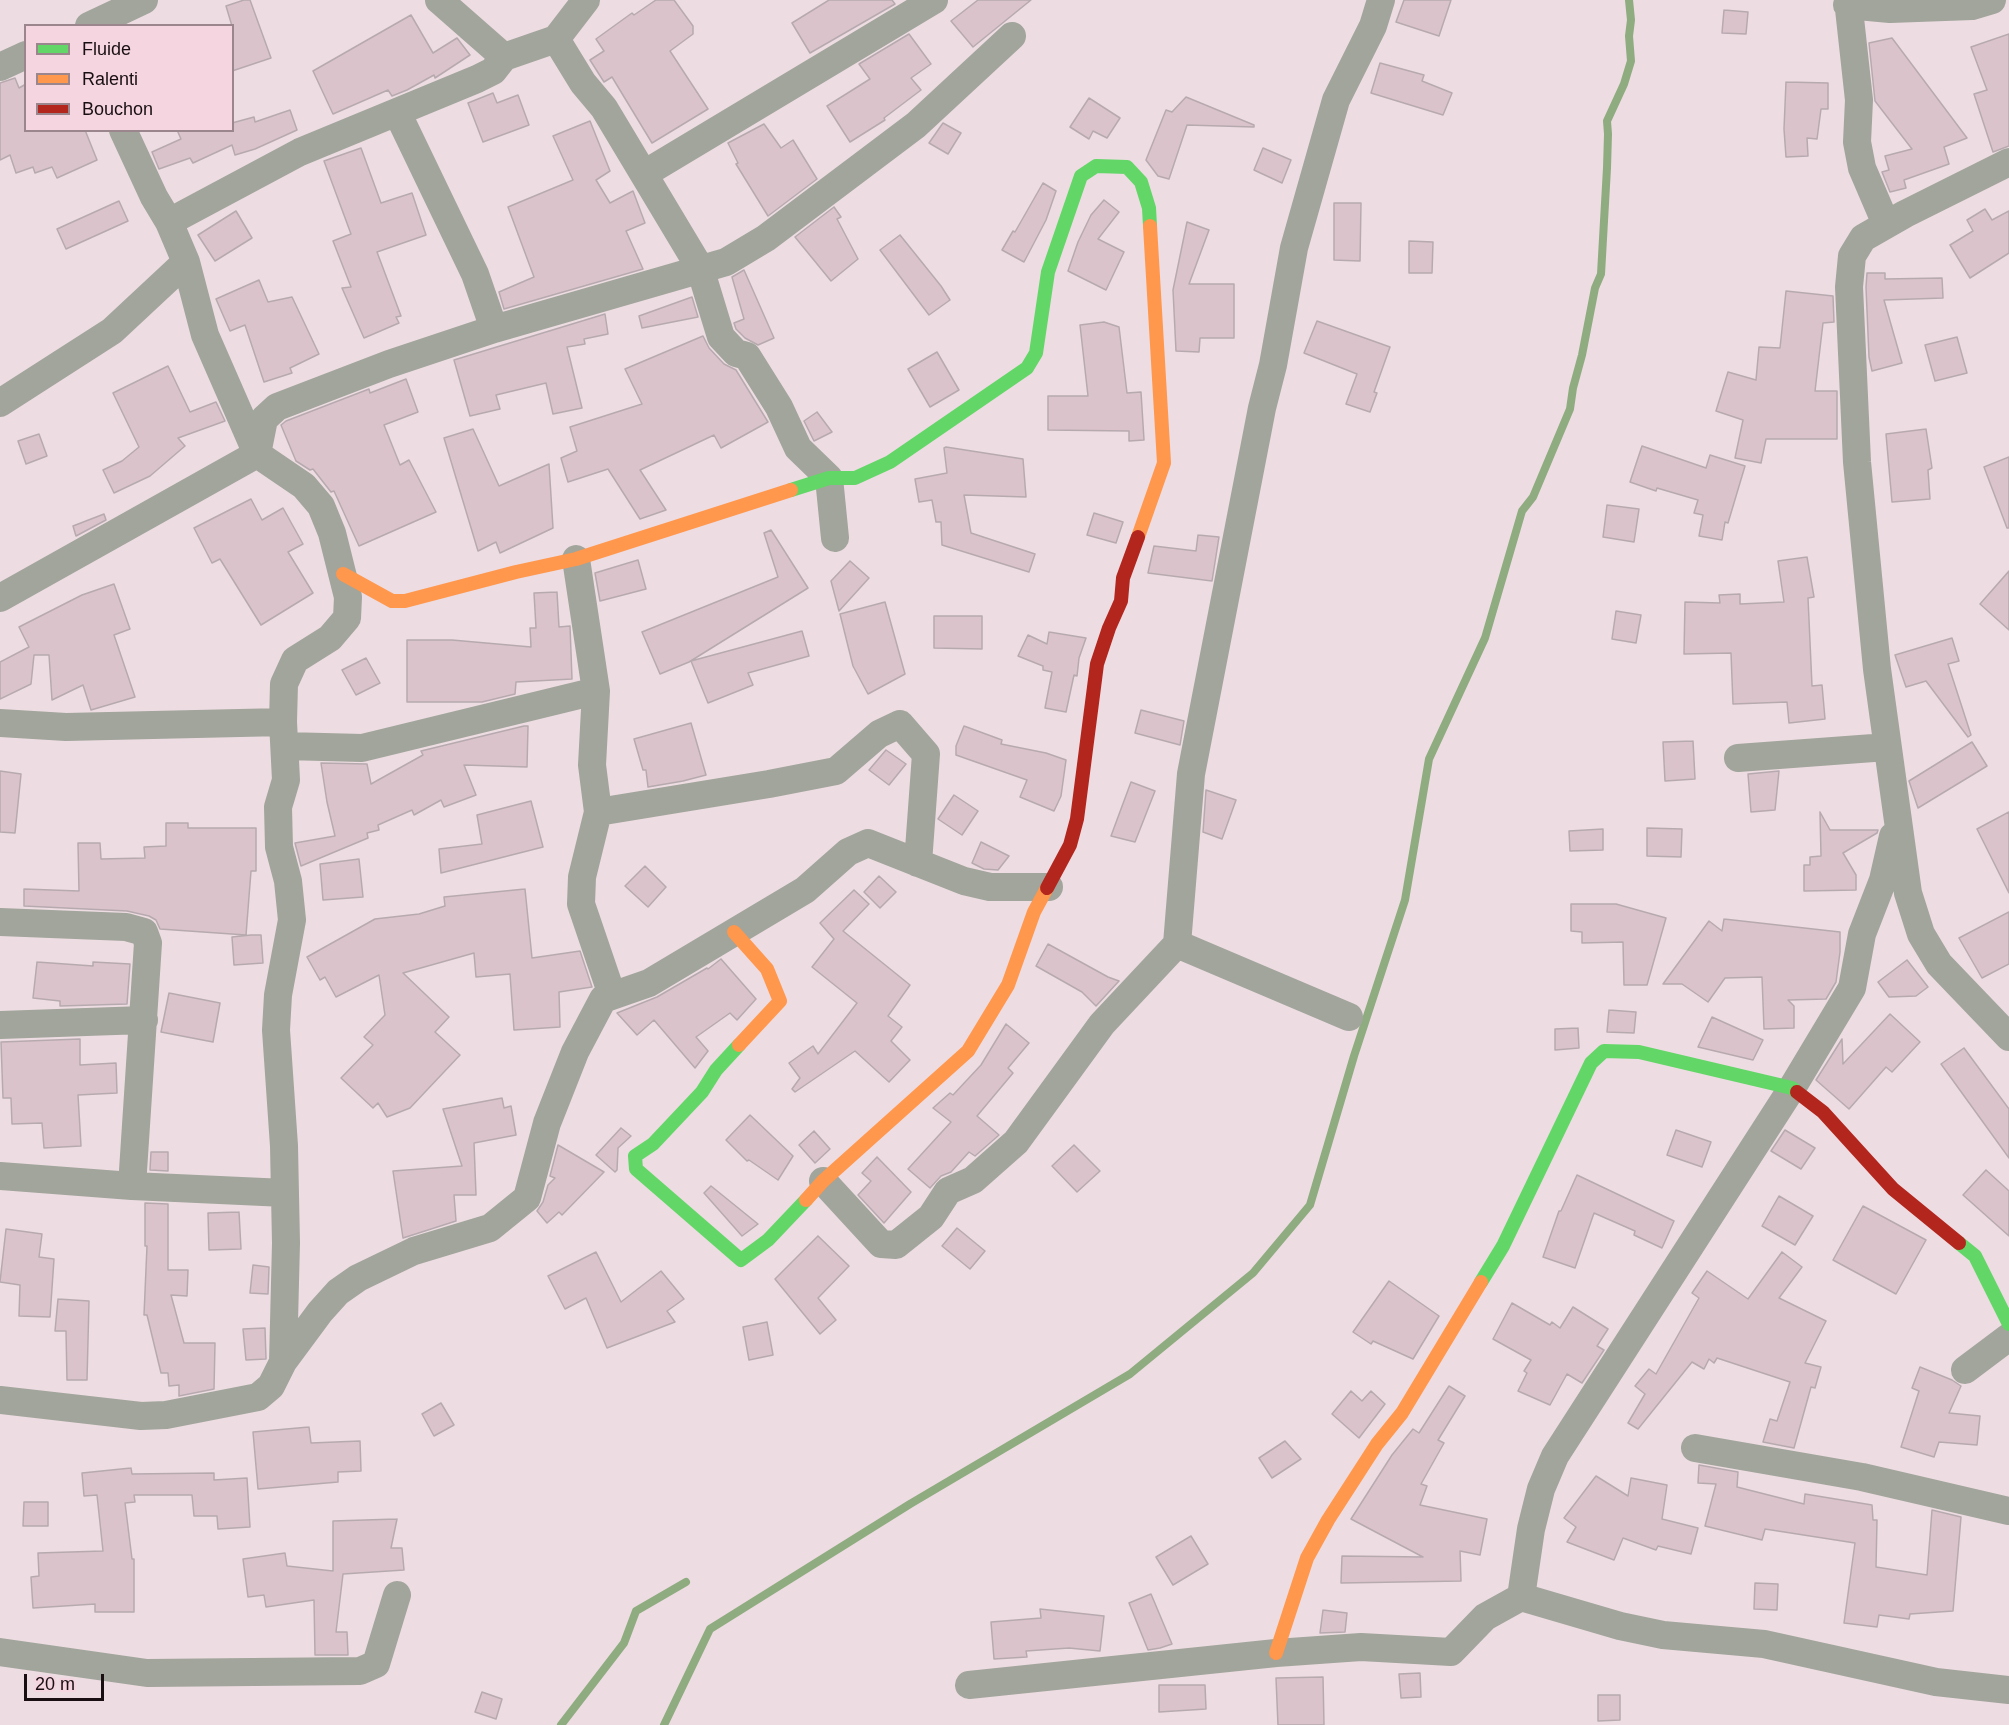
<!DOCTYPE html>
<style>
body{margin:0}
#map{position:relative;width:2009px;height:1725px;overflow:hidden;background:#eddce2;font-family:Arial,sans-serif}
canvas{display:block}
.legend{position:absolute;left:24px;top:24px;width:210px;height:108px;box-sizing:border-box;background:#f4d5e0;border:2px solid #9c868e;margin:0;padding:8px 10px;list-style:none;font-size:18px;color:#190f13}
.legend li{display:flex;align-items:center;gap:12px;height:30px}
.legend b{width:30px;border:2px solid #9c868e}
.scale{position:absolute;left:24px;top:1674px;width:80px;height:27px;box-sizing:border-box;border:3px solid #190f13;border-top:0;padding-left:8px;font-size:18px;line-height:21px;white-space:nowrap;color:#190f13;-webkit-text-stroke:4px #f4d5e0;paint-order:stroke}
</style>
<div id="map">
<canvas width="2009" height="1725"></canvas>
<ul class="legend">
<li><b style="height:8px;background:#63d668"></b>Fluide</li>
<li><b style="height:8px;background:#ff974d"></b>Ralenti</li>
<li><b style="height:8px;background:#b3261e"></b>Bouchon</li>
</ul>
<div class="scale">20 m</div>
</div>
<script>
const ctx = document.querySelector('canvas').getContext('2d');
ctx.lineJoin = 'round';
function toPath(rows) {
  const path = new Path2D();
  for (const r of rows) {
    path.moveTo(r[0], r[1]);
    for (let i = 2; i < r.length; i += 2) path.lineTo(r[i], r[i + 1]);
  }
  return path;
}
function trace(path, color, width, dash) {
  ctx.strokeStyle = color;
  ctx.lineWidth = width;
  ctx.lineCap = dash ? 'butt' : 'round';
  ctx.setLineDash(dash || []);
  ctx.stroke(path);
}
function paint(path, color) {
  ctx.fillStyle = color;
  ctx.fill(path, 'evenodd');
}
trace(toPath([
 [561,1725,624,1643,636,1611,686,1582],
 [664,1725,710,1629,910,1504,1130,1374,1253,1273,1310,1205,1354,1056,1405,900,1429,759,1485,638,1522,511,1533,497,1570,409,1573,388,1582,355,1595,288,1601,274,1607,168,1608,134,1607,121,1624,84,1631,61,1629,36,1631,20,1629,0]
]), '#8eac7f', 8);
const building = toPath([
 [244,0,250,0,271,58,232,71,232,26,226,6,244,0],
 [656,0,674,0,693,26,693,34,670,51,708,109,652,143,612,77,604,82,590,60,604,51,596,39,632,13,634,15,656,0],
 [829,0,892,0,895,4,810,53,792,23,829,0],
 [978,0,1031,0,973,47,951,21,978,0],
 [1404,0,1451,0,1439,36,1396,22,1404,0],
 [1724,10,1748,12,1746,34,1722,33,1724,10],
 [411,15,433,53,457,38,470,55,435,78,434,75,407,90,392,96,388,90,333,114,313,71,411,15],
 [909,34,931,64,911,78,921,90,884,118,885,120,850,142,827,106,870,79,859,64,909,34],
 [2009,34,2009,146,1993,152,1974,94,1987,90,1971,47,2009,34],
 [1892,38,1967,138,1944,147,1949,164,1904,180,1906,188,1890,192,1882,172,1889,170,1885,156,1912,149,1875,101,1869,43,1892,38],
 [1380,63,1424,75,1422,81,1452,93,1443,115,1371,93,1380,63],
 [15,78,19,88,26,84,26,130,85,130,97,160,57,178,52,167,35,173,33,167,16,173,10,155,0,160,0,83,15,78],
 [1786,82,1828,83,1828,109,1821,109,1817,139,1807,138,1808,156,1786,157,1784,129,1786,82],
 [493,93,497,103,518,95,529,125,483,142,468,103,493,93],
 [1186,97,1254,125,1254,127,1187,125,1169,179,1158,176,1146,160,1166,110,1172,112,1186,97],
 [1089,98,1120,118,1107,138,1093,131,1089,139,1070,127,1089,98],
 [290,110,297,130,255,149,235,155,232,145,193,163,190,158,159,169,152,152,181,139,177,130,232,130,232,123,254,117,255,122,290,110],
 [590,121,610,171,596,180,610,203,633,191,645,223,626,231,643,269,504,309,499,292,534,277,508,207,573,180,553,136,590,121],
 [943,123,961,133,948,154,929,143,943,123],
 [764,124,781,148,793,140,817,179,768,216,736,164,738,163,728,143,764,124],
 [361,148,381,203,412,193,426,235,377,252,401,316,396,317,399,323,364,338,342,288,351,287,333,241,351,234,324,161,361,148],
 [1263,148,1291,160,1282,183,1254,170,1263,148],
 [1043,183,1056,191,1046,220,1024,262,1002,250,1013,231,1015,232,1043,183],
 [1104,200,1119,212,1098,239,1124,252,1106,290,1068,271,1078,242,1091,215,1104,200],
 [119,201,128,221,66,249,57,229,119,201],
 [1334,203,1361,203,1360,261,1334,260,1334,203],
 [834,207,841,217,837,219,858,259,831,281,795,237,834,207],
 [1985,209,1992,220,2009,211,2009,253,1970,278,1950,245,1973,231,1967,220,1985,209],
 [236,211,252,238,215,261,198,235,236,211],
 [1187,222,1209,230,1189,284,1234,284,1234,338,1200,338,1199,352,1176,351,1173,290,1187,222],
 [900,235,941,286,950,300,929,315,880,250,900,235],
 [1409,241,1433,242,1432,273,1409,273,1409,241],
 [744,270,774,338,758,345,745,338,736,329,734,323,744,319,732,277,744,270],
 [1867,273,1885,273,1885,279,1942,278,1943,298,1884,300,1902,363,1872,371,1869,357,1866,287,1867,273],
 [259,280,268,302,292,297,319,354,290,368,292,373,264,382,245,325,230,331,216,299,259,280],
 [1786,291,1833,296,1834,322,1823,323,1815,391,1837,391,1837,439,1766,439,1761,463,1735,458,1743,420,1716,411,1728,372,1756,380,1759,347,1780,348,1786,291],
 [692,297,698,317,642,328,639,316,692,297],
 [605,314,608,334,584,339,585,344,567,347,582,408,553,414,546,383,496,395,500,409,470,416,454,360,605,314],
 [1317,321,1390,347,1374,392,1377,393,1370,412,1346,404,1357,374,1304,353,1317,321],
 [1104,322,1119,327,1127,393,1141,392,1144,440,1129,441,1129,431,1048,430,1048,396,1088,396,1080,325,1104,322],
 [703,336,709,348,724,364,736,370,768,422,721,448,714,435,640,470,666,510,640,519,608,469,568,482,561,458,577,451,570,427,642,404,625,369,703,336],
 [1957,337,1967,373,1935,381,1925,345,1957,337],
 [937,352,959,390,930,407,908,369,937,352],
 [168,366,190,412,216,402,225,421,178,438,185,446,150,476,114,493,103,470,122,461,139,447,113,393,168,366],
 [406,379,418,412,384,425,400,465,409,460,436,512,359,546,334,491,331,492,313,469,310,470,296,461,281,425,286,421,369,389,370,393,406,379],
 [817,412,832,432,814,441,804,421,817,412],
 [473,429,499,486,549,464,553,528,500,553,496,542,478,551,444,438,473,429],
 [1926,429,1932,468,1928,470,1930,499,1892,502,1886,434,1926,429],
 [39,434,47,456,26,464,18,441,39,434],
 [1642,446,1706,468,1710,455,1745,466,1728,523,1725,522,1722,540,1699,536,1703,515,1694,513,1698,500,1657,488,1656,491,1630,482,1642,446],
 [946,447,1023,459,1026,497,964,495,971,533,1035,554,1029,572,942,545,941,522,936,522,932,500,919,502,915,479,947,473,944,448,946,447],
 [2009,457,2009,528,2007,528,1984,467,2009,457],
 [251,499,262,520,283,508,303,544,288,552,313,593,261,625,220,559,212,563,194,528,251,499],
 [1607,505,1639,509,1634,542,1603,537,1607,505],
 [1094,513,1123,522,1116,543,1087,535,1094,513],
 [104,514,106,520,76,536,73,526,104,514],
 [771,530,808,588,689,662,660,674,642,632,778,577,764,533,771,530],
 [1198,535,1219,537,1212,581,1148,573,1154,546,1196,551,1198,535],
 [1807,557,1814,597,1808,598,1812,686,1822,685,1825,719,1789,723,1787,702,1733,704,1731,653,1684,654,1685,602,1720,603,1719,595,1740,594,1740,604,1784,602,1778,561,1807,557],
 [638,560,646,589,600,601,595,573,638,560],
 [850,561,869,578,839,611,831,581,850,561],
 [2009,571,2009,630,1980,604,2009,571],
 [114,584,130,629,114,635,135,697,91,710,83,685,52,700,49,655,34,655,31,684,0,699,0,662,29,647,19,627,82,595,114,584],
 [557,592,559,627,570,626,572,679,516,682,515,694,482,702,407,702,407,640,452,640,531,647,530,628,536,628,534,593,557,592],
 [885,602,905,674,868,694,853,666,840,614,885,602],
 [1616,611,1641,615,1636,643,1612,639,1616,611],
 [934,616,982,616,982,649,934,648,934,616],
 [802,631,809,656,748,673,753,685,708,703,691,661,802,631],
 [1049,632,1086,638,1079,658,1077,676,1074,675,1066,712,1045,708,1052,672,1043,670,1043,666,1018,656,1028,635,1047,644,1049,632],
 [1952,638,1959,661,1948,664,1971,735,1968,737,1926,681,1906,687,1895,655,1952,638],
 [366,658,380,683,356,695,342,670,366,658],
 [1141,710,1184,721,1180,745,1135,733,1141,710],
 [691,723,706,775,683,781,648,787,646,770,643,770,634,739,691,723],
 [524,726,528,726,527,767,464,765,476,795,444,807,441,800,414,815,412,810,378,825,379,830,367,833,368,838,301,866,295,843,335,836,327,802,321,763,367,764,371,784,423,755,421,751,524,726],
 [964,726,1002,740,1001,744,1046,753,1066,760,1061,796,1054,811,1020,797,1027,780,956,755,956,746,964,726],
 [1693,741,1695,779,1665,781,1663,742,1693,741],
 [1972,742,1987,766,1918,808,1909,781,1972,742],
 [886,750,906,764,889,785,869,770,886,750],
 [0,771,21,774,15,833,0,832,0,771],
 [1779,771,1775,810,1751,812,1748,774,1779,771],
 [1131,782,1155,791,1135,842,1111,836,1131,782],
 [1206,790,1236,800,1222,839,1203,832,1206,790],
 [954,795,978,811,962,835,938,819,954,795],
 [531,801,543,847,441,873,439,849,482,844,477,815,531,801],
 [1820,812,1830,830,1878,830,1877,833,1843,853,1856,875,1856,890,1804,891,1804,865,1810,865,1810,857,1821,856,1820,812],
 [2009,812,2009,893,1977,829,2009,812],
 [166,823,188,823,188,828,256,828,256,871,251,871,246,935,160,929,156,920,149,916,127,911,24,906,24,889,79,891,78,843,100,843,101,859,145,858,144,847,166,846,166,823],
 [1647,828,1682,829,1681,857,1647,856,1647,828],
 [1603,829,1603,850,1570,851,1569,831,1603,829],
 [981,842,1009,856,998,870,984,869,972,863,981,842],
 [359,859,363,897,323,900,320,864,359,859],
 [645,866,666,887,648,907,625,886,645,866],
 [879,876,896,892,880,908,864,892,879,876],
 [525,889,532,958,580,951,592,987,559,992,560,1027,514,1030,510,974,476,977,474,953,403,973,449,1017,435,1032,460,1055,410,1108,387,1117,378,1103,373,1108,341,1078,373,1045,364,1037,385,1015,379,975,336,997,325,977,320,980,307,957,375,919,419,914,445,906,444,897,525,889],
 [854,890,869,904,843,931,910,985,888,1016,902,1027,891,1041,910,1060,889,1082,855,1051,795,1092,792,1089,800,1078,789,1063,813,1046,818,1054,857,1003,812,967,834,939,820,923,854,890],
 [1571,904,1616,904,1666,918,1647,985,1624,985,1623,942,1582,943,1582,932,1571,931,1571,904],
 [2009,912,2009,964,1982,978,1959,938,2009,912],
 [1724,919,1840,932,1840,952,1836,982,1826,999,1788,1000,1794,1006,1794,1028,1764,1029,1762,977,1725,978,1708,1002,1682,984,1663,984,1709,921,1722,931,1724,919],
 [251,935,261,935,263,963,234,965,232,937,251,935],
 [1048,944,1108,977,1119,981,1096,1006,1082,992,1036,966,1048,944],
 [721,959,756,999,737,1020,730,1013,696,1037,708,1051,695,1068,654,1020,637,1035,617,1013,657,997,707,968,708,969,721,959],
 [1907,960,1928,987,1916,996,1889,997,1878,982,1907,960],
 [37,962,93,966,93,962,130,964,127,1004,60,1006,60,1001,33,998,37,962],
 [169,993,220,1003,213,1042,161,1032,169,993],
 [1609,1010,1636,1012,1634,1033,1607,1032,1609,1010],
 [1890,1014,1920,1042,1892,1072,1886,1067,1849,1109,1816,1080,1842,1039,1843,1064,1890,1014],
 [1712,1017,1763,1040,1753,1060,1698,1047,1712,1017],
 [1006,1024,1029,1043,1008,1068,1013,1073,977,1116,999,1135,975,1156,969,1152,951,1172,941,1176,930,1188,908,1169,951,1122,933,1108,950,1093,953,1095,981,1065,1006,1024],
 [1578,1028,1579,1048,1555,1050,1555,1029,1578,1028],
 [80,1039,80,1065,116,1063,117,1093,78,1095,81,1146,44,1148,42,1123,12,1124,11,1098,3,1098,1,1042,80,1039],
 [1964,1048,2009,1109,2009,1158,1941,1064,1964,1048],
 [502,1098,504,1108,511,1106,516,1135,474,1143,476,1195,454,1195,456,1221,403,1238,393,1171,462,1166,443,1109,502,1098],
 [750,1115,793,1156,778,1180,749,1160,747,1161,726,1140,750,1115],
 [621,1128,631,1136,618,1148,617,1170,615,1172,596,1155,621,1128],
 [1676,1130,1711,1142,1702,1167,1667,1155,1676,1130],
 [1785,1130,1815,1148,1801,1169,1771,1151,1785,1130],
 [814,1131,830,1149,815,1163,799,1145,814,1131],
 [558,1145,604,1172,562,1215,559,1212,547,1223,537,1211,543,1202,548,1185,555,1178,550,1176,558,1145],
 [1074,1145,1100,1171,1077,1192,1052,1166,1074,1145],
 [151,1152,168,1152,168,1171,150,1170,151,1152],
 [877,1157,911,1192,884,1223,858,1195,871,1181,862,1173,877,1157],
 [1986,1170,2009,1191,2009,1236,1963,1195,1986,1170],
 [1577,1175,1674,1221,1662,1248,1634,1235,1635,1231,1594,1213,1575,1268,1543,1257,1559,1211,1561,1211,1577,1175],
 [711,1186,758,1224,742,1236,704,1193,711,1186],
 [1779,1196,1813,1216,1795,1245,1762,1226,1779,1196],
 [145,1203,168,1204,168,1270,188,1270,187,1296,171,1295,184,1343,215,1343,214,1389,179,1396,179,1385,169,1386,168,1373,161,1373,147,1315,144,1315,147,1246,145,1246,145,1203],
 [1863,1206,1926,1240,1896,1294,1833,1260,1863,1206],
 [239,1212,241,1249,209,1250,208,1213,239,1212],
 [957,1228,985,1251,970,1269,942,1246,957,1228],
 [6,1229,42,1234,39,1257,54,1259,50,1317,19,1316,20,1285,0,1282,6,1229],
 [818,1236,849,1266,818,1298,836,1320,820,1334,775,1279,818,1236],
 [596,1252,621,1302,661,1271,684,1299,667,1311,675,1322,607,1348,586,1298,565,1309,548,1276,596,1252],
 [1782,1252,1802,1267,1779,1298,1826,1321,1805,1363,1821,1367,1815,1388,1811,1387,1794,1448,1763,1442,1770,1419,1777,1421,1790,1382,1717,1358,1714,1363,1709,1359,1704,1369,1692,1362,1638,1429,1628,1423,1645,1394,1635,1386,1649,1369,1656,1374,1699,1298,1692,1293,1707,1271,1748,1299,1782,1252],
 [253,1265,269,1267,268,1294,250,1293,253,1265],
 [1389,1281,1439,1316,1413,1359,1373,1341,1371,1344,1353,1332,1389,1281],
 [58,1299,89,1301,87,1380,67,1380,66,1331,55,1331,58,1299],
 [1512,1303,1550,1325,1552,1322,1560,1328,1573,1307,1608,1329,1597,1346,1604,1350,1582,1383,1567,1374,1550,1405,1518,1391,1527,1373,1524,1371,1531,1360,1493,1339,1512,1303],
 [767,1322,773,1355,749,1360,743,1327,767,1322],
 [265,1328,266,1359,246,1360,243,1329,265,1328],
 [1920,1367,1952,1380,1961,1386,1949,1413,1980,1416,1977,1445,1939,1442,1934,1457,1901,1447,1919,1391,1912,1388,1920,1367],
 [1449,1386,1465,1396,1438,1440,1444,1443,1421,1484,1427,1486,1420,1505,1487,1519,1480,1555,1460,1551,1461,1581,1341,1583,1342,1556,1423,1557,1351,1519,1392,1455,1413,1429,1419,1433,1449,1386],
 [1351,1391,1362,1401,1371,1391,1385,1404,1359,1438,1332,1414,1351,1391],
 [441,1403,454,1425,434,1436,422,1414,441,1403],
 [309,1427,311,1443,360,1441,361,1471,338,1472,338,1482,258,1489,253,1432,309,1427],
 [1285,1441,1301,1459,1272,1478,1259,1458,1285,1441],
 [1699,1465,1738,1472,1737,1487,1804,1504,1805,1494,1872,1505,1873,1520,1877,1520,1876,1567,1927,1575,1932,1510,1961,1517,1953,1611,1910,1614,1909,1619,1879,1615,1877,1627,1844,1623,1855,1543,1765,1529,1762,1540,1705,1526,1716,1484,1698,1483,1699,1465],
 [131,1468,132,1474,214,1473,214,1480,247,1478,250,1527,218,1529,217,1516,194,1516,192,1495,134,1495,135,1502,125,1503,132,1559,134,1559,134,1612,95,1612,95,1604,33,1608,31,1577,39,1576,38,1553,103,1551,97,1495,84,1496,82,1473,131,1468],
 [1596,1476,1628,1496,1631,1478,1667,1485,1662,1519,1698,1528,1691,1554,1658,1546,1656,1550,1623,1538,1614,1560,1567,1542,1576,1527,1564,1518,1596,1476],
 [24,1502,48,1502,48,1526,23,1526,24,1502],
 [397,1519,391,1548,402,1548,404,1570,343,1574,336,1632,347,1632,348,1655,315,1655,314,1600,266,1607,264,1595,248,1597,243,1559,285,1553,287,1566,333,1571,333,1521,397,1519],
 [1191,1536,1208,1564,1173,1585,1156,1557,1191,1536],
 [1755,1583,1778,1584,1777,1610,1754,1609,1755,1583],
 [1151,1594,1172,1644,1160,1648,1148,1650,1129,1603,1151,1594],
 [1040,1609,1104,1616,1100,1651,1069,1648,1026,1651,1027,1657,994,1659,991,1622,1041,1618,1040,1609],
 [1323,1610,1347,1613,1345,1632,1320,1633,1323,1610],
 [1420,1673,1421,1697,1401,1698,1399,1674,1420,1673],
 [1323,1677,1324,1725,1278,1725,1276,1678,1323,1677],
 [1159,1685,1205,1685,1206,1709,1159,1712,1159,1685],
 [482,1692,502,1699,496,1719,475,1712,482,1692],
 [1598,1695,1620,1695,1620,1720,1598,1721,1598,1695]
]);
paint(building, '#dbc3cc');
trace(building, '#b7aaaf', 1.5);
trace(toPath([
 [439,0,504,57],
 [1848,0,1859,100,1857,142,1862,168,1886,224],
 [1847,5,1890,9,1972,6,1992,0],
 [89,26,144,0],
 [556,39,583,83,604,108,700,268,721,337,736,353,747,356,779,407,798,448,829,478,835,538],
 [0,67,26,55],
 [397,112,475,274,494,329],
 [2009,162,1905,214,1863,238,1852,256,1849,287,1857,462,1877,669,1908,893,1921,934,1939,964,2009,1037],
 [644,174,934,0],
 [169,222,300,152,477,79,493,71,504,57,556,39,586,0],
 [186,262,205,335,257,454,304,486,321,506,332,533,348,597,347,618,330,638,295,660,284,684,283,722,286,780,278,807,279,847,288,881,292,920,278,995,276,1030,284,1146,286,1243,283,1362],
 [0,403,112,331,186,262,169,222,154,197,123,130],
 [576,559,596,691,592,765,598,812,582,877,581,904,612,995],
 [0,598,257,454,264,419,277,407,389,364,494,329,726,262,766,238,916,125,1012,36],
 [0,723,66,727,283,722],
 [285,746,362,748,596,691],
 [1738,758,1887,747],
 [598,812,769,784,836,771,879,734,900,724,926,754,918,863],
 [0,922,126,927,144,932,148,943,132,1186],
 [1177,944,1349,1017],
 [0,1025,144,1020],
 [0,1176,132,1186,285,1193],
 [823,1181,881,1244,896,1245,931,1217,948,1191,973,1180,1016,1142,1102,1024,1177,944,1191,774,1262,408,1273,365,1294,248,1336,100,1373,26,1381,0],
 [1965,1370,2009,1337],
 [0,1400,141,1416,166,1415,258,1397,271,1386,283,1362,320,1312,338,1292,358,1278,414,1251,490,1228,527,1198,547,1123,575,1052,603,999,649,983,805,890,848,852,868,843,964,881,990,887,1049,887],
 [1695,1448,1862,1477,2009,1511],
 [1521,1597,1531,1529,1541,1489,1555,1456,1792,1088,1852,988,1862,934,1883,880,1893,836],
 [0,1652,147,1673,360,1671,376,1664,397,1595],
 [969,1685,1276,1653,1361,1647,1451,1652,1485,1617,1521,1597,1620,1626,1663,1635,1764,1644,1936,1682,2009,1690]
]), '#a1a59b', 28);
trace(toPath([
 [791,490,829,478,855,478,890,462,1027,368,1036,353,1048,272,1081,176,1096,166,1127,167,1141,182,1149,208,1150,226],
 [739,1045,716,1070,702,1092,653,1144,635,1156,636,1169,741,1260,768,1240,806,1200],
 [1959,1243,1975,1256,2009,1324],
 [1481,1282,1503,1246,1591,1063,1604,1051,1639,1052,1792,1088,1797,1092]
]), '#63d668', 14);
trace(toPath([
 [1138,537,1164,463,1150,226],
 [343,574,392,601,405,601,516,572,576,559,791,490],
 [734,932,767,969,780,1001,739,1045],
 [806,1200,823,1181,968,1051,1008,985,1034,912,1047,888],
 [1276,1653,1307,1558,1328,1520,1377,1444,1402,1413,1481,1282]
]), '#ff974d', 14);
trace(toPath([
 [1047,888,1070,845,1077,819,1097,664,1109,628,1121,601,1123,578,1138,537],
 [1797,1092,1823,1112,1893,1189,1959,1243]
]), '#b3261e', 14);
</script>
